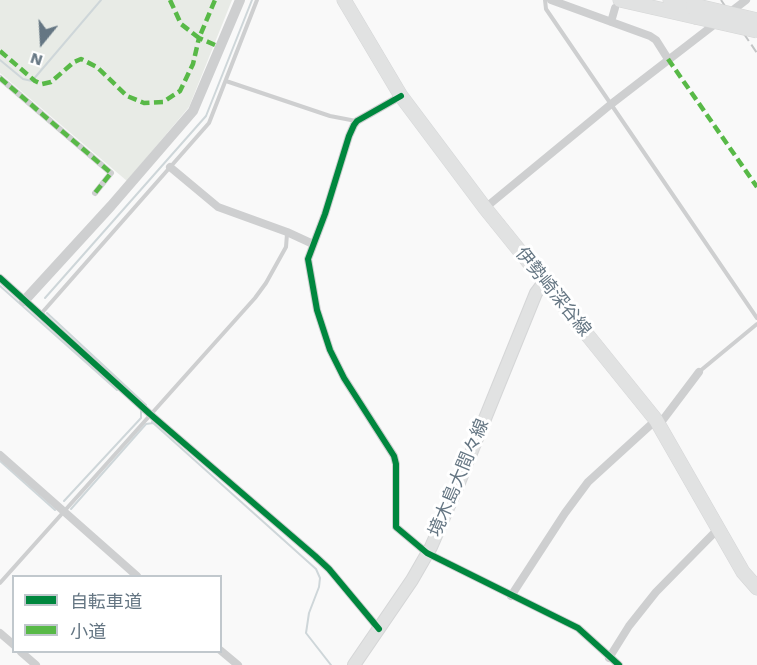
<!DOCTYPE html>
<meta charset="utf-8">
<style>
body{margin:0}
#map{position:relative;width:757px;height:665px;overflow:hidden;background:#f9f9f9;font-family:"Work Sans","Noto Sans JP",sans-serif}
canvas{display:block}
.legend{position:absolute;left:12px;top:575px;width:210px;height:78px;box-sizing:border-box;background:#fff;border:2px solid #c1c8cd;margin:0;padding:8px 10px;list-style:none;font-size:18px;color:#657683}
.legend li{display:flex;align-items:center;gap:12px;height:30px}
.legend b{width:30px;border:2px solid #c1c8cd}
.north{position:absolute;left:12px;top:12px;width:60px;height:60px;-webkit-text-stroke:4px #fff;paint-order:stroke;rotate:198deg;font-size:16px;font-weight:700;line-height:24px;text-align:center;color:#657683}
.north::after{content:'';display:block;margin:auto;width:21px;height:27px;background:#657683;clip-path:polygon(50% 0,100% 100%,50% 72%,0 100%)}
</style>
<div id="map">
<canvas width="757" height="665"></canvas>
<ul class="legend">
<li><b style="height:8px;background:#00873e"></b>自転車道</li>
<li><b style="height:8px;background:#58b947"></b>小道</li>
</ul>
<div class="north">N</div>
</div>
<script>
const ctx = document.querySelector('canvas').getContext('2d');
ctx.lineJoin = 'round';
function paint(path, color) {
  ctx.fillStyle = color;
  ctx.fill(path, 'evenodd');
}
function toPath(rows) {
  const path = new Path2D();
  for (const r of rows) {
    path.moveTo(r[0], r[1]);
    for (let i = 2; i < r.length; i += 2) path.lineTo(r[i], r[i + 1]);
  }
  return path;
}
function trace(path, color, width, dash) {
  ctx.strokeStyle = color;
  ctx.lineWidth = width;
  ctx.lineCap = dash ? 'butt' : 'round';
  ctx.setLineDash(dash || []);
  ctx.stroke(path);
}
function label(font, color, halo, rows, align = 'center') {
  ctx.font = font + ' "Work Sans","Noto Sans JP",sans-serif';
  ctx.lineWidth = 6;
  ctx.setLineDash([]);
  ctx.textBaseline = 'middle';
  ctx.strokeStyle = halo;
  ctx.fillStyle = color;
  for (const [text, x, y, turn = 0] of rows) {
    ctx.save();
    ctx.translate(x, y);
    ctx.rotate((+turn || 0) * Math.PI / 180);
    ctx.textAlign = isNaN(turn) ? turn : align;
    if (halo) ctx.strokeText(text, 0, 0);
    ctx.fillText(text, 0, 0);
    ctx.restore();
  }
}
paint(toPath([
 [0,0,232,0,189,107,127,181,0,73]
]), '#e8ebe6');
trace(toPath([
 [0,60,23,79,32,81,101,0],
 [0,286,117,390],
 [45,298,206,116,252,0],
 [47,313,146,405],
 [152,422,316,569,320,578,319,587,309,613,306,633,331,665],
 [0,461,55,510],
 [64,501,141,418,141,411],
 [71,509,146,424,153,423]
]), '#ced6d9', 2);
const secondary = toPath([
 [354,665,412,580,431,547,458,485,536,293,545,281]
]);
const primary = toPath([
 [344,0,401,96,485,208,656,420,743,572,757,588]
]);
const trunk = toPath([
 [620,0,695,17],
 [670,0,693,5]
]);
trace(secondary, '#d5d6d7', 14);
trace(primary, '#d5d6d7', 15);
trace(trunk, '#d5d6d6', 15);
trace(toPath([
 [545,0,546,9,757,318],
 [226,81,330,116,356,121],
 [40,315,209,123,257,0],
 [700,371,757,324],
 [0,583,255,298,266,283,286,247,287,234]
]), '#cecfd0', 4);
trace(toPath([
 [0,78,111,173,95,193]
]), '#cecfd0', 6);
trace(toPath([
 [551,0,650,36,656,40,668,59],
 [611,22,615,8],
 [401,96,357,121,354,125,349,136,325,214,308,259,317,310,330,350,344,378,394,456,396,464,396,527,427,553,578,628,619,665],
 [170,167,218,207,287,232,313,244],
 [485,208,610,105,746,0],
 [0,278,150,414,315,556,329,569,379,629],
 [659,425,699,372],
 [0,455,137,576],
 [511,596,565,513,588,482,656,420],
 [0,633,14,645],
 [220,650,238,665],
 [21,652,36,665],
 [609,658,629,626,656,592,717,530]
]), '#cecfd0', 8);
trace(toPath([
 [24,301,111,206,193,111,240,0]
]), '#cecfd0', 10);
trace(secondary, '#e1e2e2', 12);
trace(primary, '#e1e2e2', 14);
trace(trunk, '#e1e2e2', 14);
trace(toPath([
 [721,0,757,53]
]), '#c3c5c6', 2, [9, 4.5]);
const trunkBridge = toPath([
 [693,5,757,20],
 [695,17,757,31]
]);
trace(trunkBridge, '#d5d6d6', 15, []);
trace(trunkBridge, '#e1e2e2', 14);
trace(toPath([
 [170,0,181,24,199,38,215,0],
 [0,51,35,81,42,84,51,82,74,62,81,59,97,67,127,96,144,103,163,102,180,91,193,64,199,38,215,45],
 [668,59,757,187],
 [0,78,111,173,95,193]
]), '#58b947', 4.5, [9, 4.5]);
trace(toPath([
 [401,96,357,121,354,125,349,136,325,214,308,259,317,310,330,350,344,378,394,456,396,464,396,527,427,553,578,628,619,665],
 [0,278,150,414,315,556,329,569,379,629]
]), '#00873e', 6);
label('18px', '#657683', '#fff', [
 ["伊勢崎深谷線",553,292,51],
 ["境木島大間々線",459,478,-67]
]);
</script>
